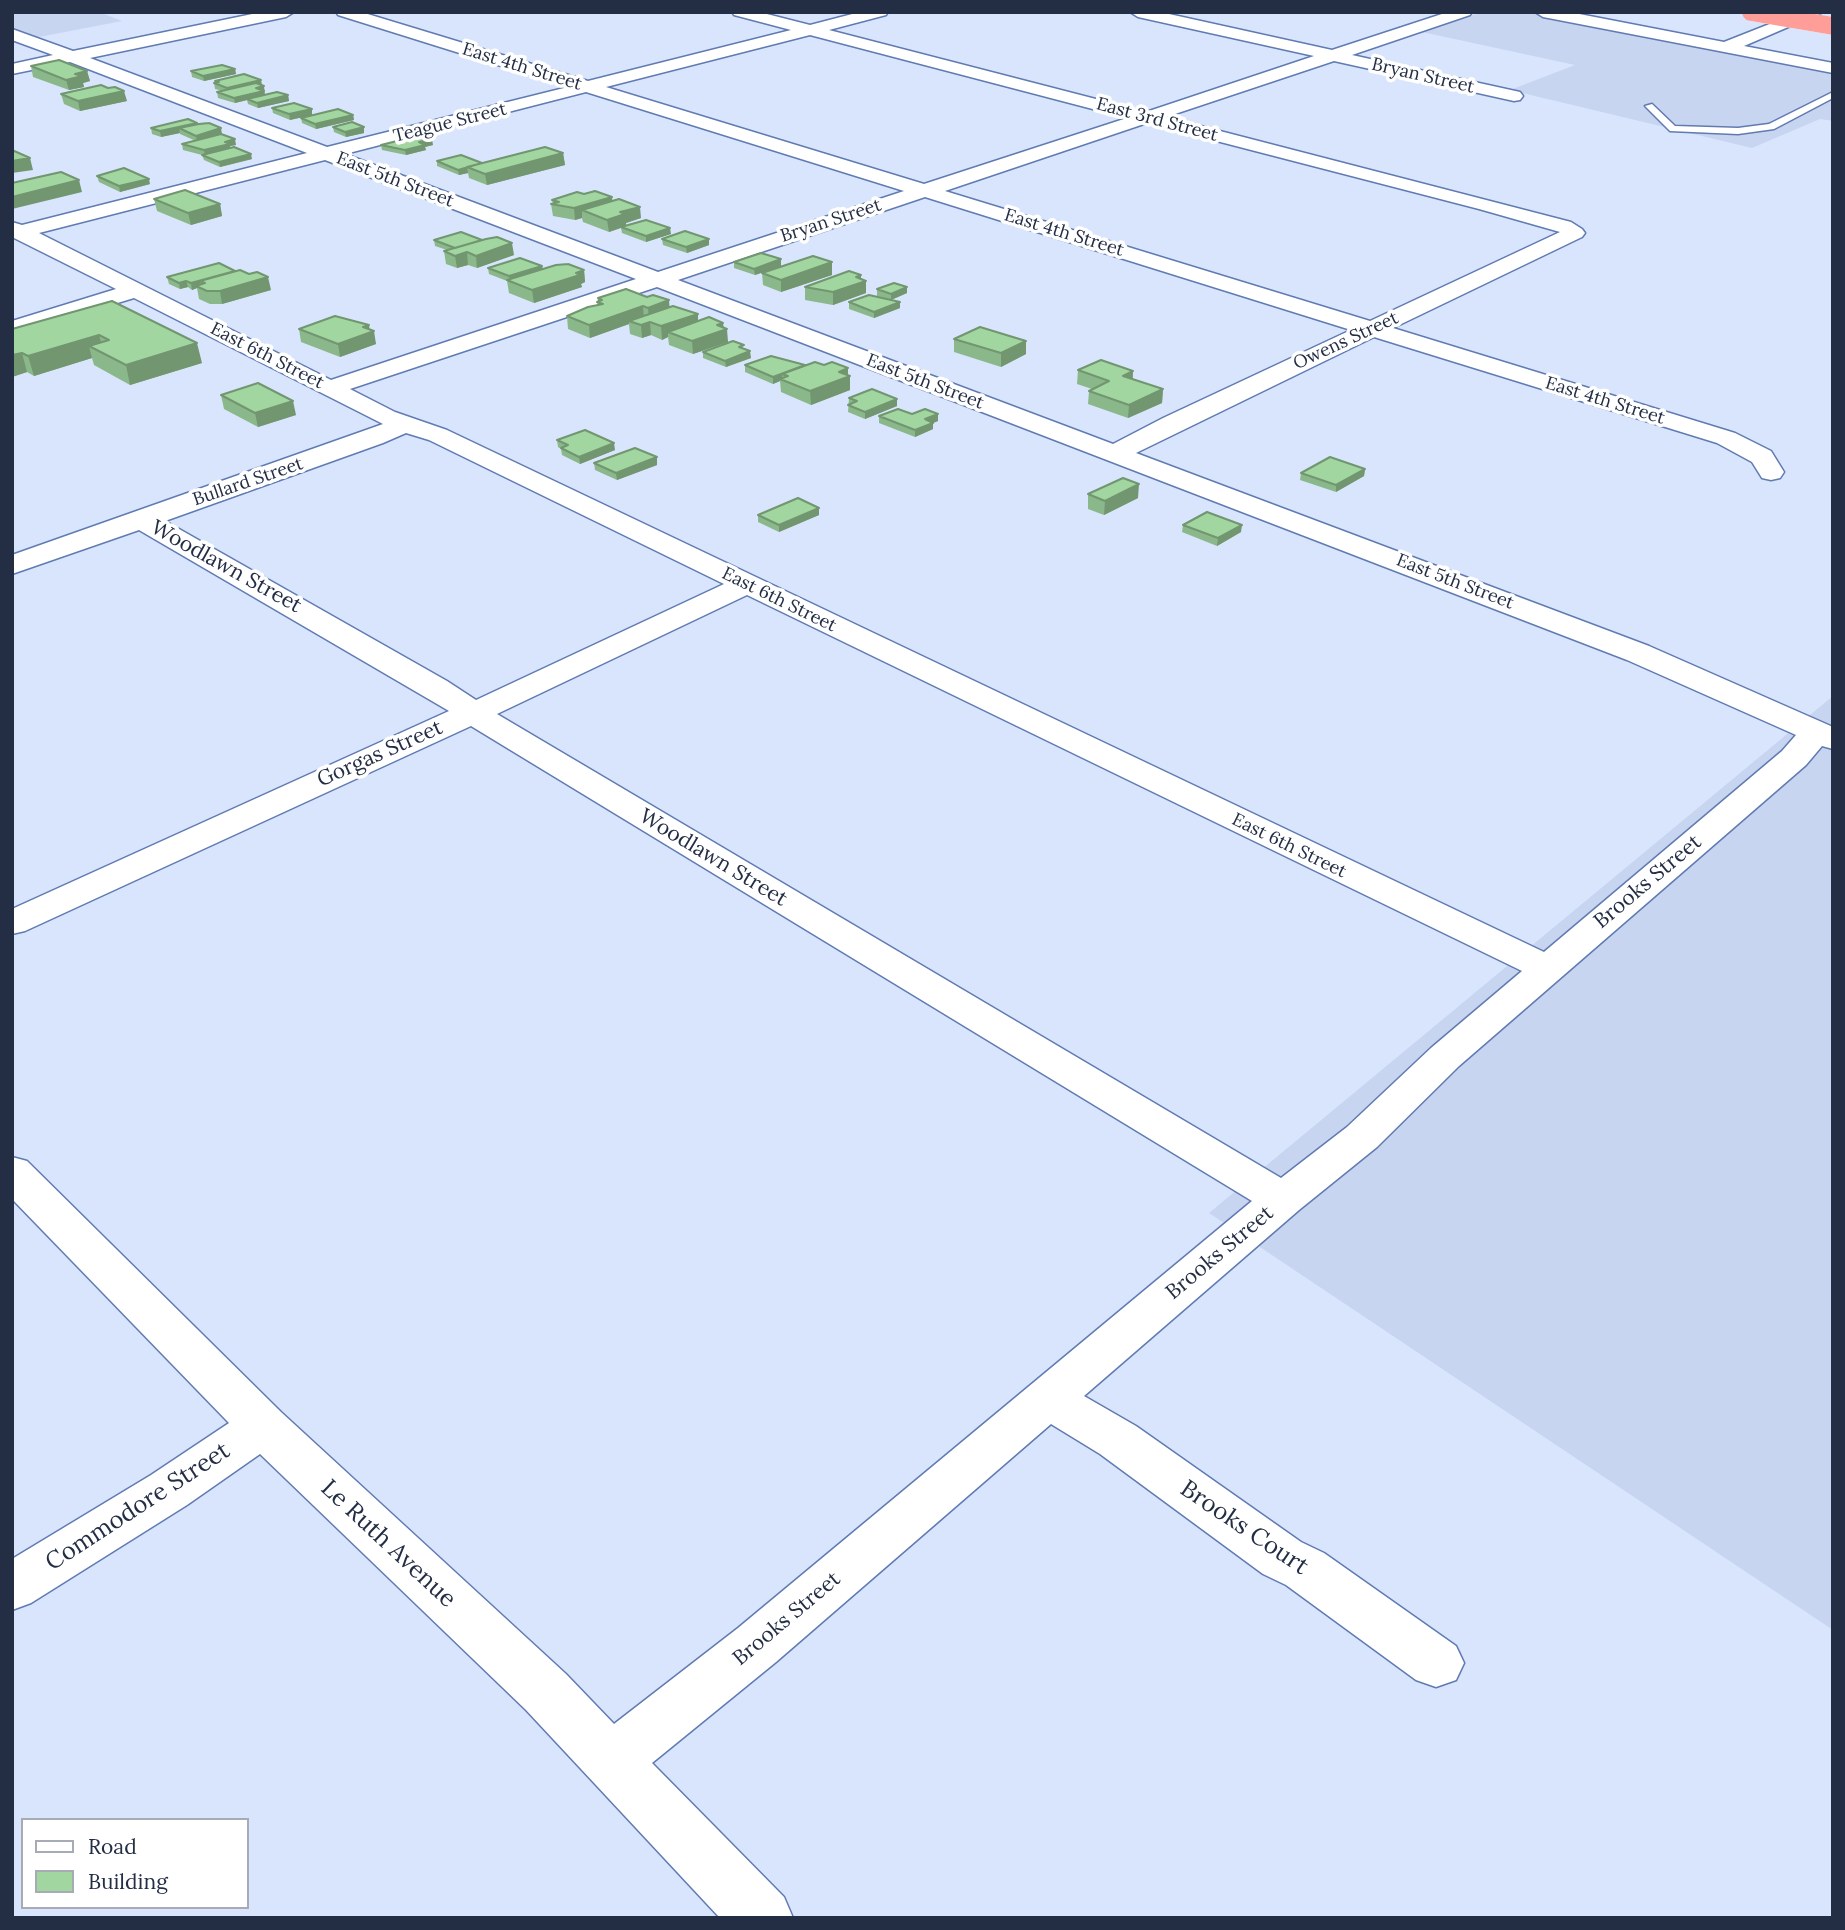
<!DOCTYPE html>
<style>
body{margin:0}
#map{position:relative;width:1845px;height:1930px;overflow:hidden;background:#d8e5fd;font-family:Lora,serif}
canvas{display:block}
.frame{position:absolute;inset:0;border:14px solid #232e45;pointer-events:none}
.legend{position:absolute;left:21px;top:1818px;width:228px;height:91px;box-sizing:border-box;background:#fff;border:2px solid #a7abb5;margin:0;padding:9px 12px;list-style:none;font-size:21px;color:#232e45}
.legend li{display:flex;align-items:center;gap:14px;height:35px}
.legend b{width:35px;border:2px solid #a7abb5}
</style>
<div id="map">
<canvas width="1845" height="1930"></canvas>
<div class="frame"></div>
<ul class="legend">
<li><b style="height:9px;background:#fff"></b>Road</li>
<li><b style="height:19px;background:#a2d6a0"></b>Building</li>
</ul>
</div>
<script>
const ctx = document.querySelector('canvas').getContext('2d');
ctx.lineJoin = 'round';
function paint(path, color) {
  ctx.fillStyle = color;
  ctx.fill(path, 'evenodd');
}
function toPath(rows) {
  const path = new Path2D();
  for (const r of rows) {
    path.moveTo(r[0], r[1]);
    for (let i = 2; i < r.length; i += 2) path.lineTo(r[i], r[i + 1]);
  }
  return path;
}
function trace(path, color, width, dash) {
  ctx.strokeStyle = color;
  ctx.lineWidth = width;
  ctx.lineCap = dash ? 'butt' : 'round';
  ctx.setLineDash(dash || []);
  ctx.stroke(path);
}
function label(font, color, halo, rows, align = 'center') {
  ctx.font = font + ' Lora,serif';
  ctx.lineWidth = 7;
  ctx.setLineDash([]);
  ctx.textBaseline = 'middle';
  ctx.strokeStyle = halo;
  ctx.fillStyle = color;
  for (const [text, x, y, turn = 0] of rows) {
    ctx.save();
    ctx.translate(x, y);
    ctx.rotate((+turn || 0) * Math.PI / 180);
    ctx.textAlign = isNaN(turn) ? turn : align;
    if (halo) ctx.strokeText(text, 0, 0);
    ctx.fillText(text, 0, 0);
    ctx.restore();
  }
}
paint(toPath([
 [12,12,99,12,122,21,34,38,12,29],
 [1483,12,1575,12,1833,62,1833,121,1820,119,1752,148,1510,90,1575,65,1422,32],
 [1833,696,1833,1630,1209,1213]
]), '#c7d5f0');
const service = toPath([
 [1833,92,1833,98,1774,129,1738,134,1670,131,1645,106,1652,104,1675,126,1738,128,1769,124,1833,92]
]);
const minor = toPath([
 [262,12,294,12,286,17,90,58,327,147,568,87,338,15,336,12,361,12,588,81,791,30,734,15,732,12,759,12,810,25,860,12,888,12,886,15,829,30,1146,112,1314,56,1138,17,1130,12,1160,12,1332,50,1448,12,1472,12,1470,15,1352,55,1520,92,1523,96,1520,100,1514,101,1334,61,1166,117,1571,222,1582,229,1585,233,1582,237,1393,328,1735,433,1771,451,1784,472,1780,478,1771,480,1762,478,1752,462,1717,443,1374,337,1136,453,1649,646,1833,727,1833,749,1822,746,1806,765,1459,1066,1377,1147,1299,1210,1084,1396,1136,1426,1301,1542,1324,1553,1456,1646,1464,1663,1456,1680,1436,1687,1416,1680,1286,1585,1263,1574,1100,1454,1051,1424,776,1662,652,1763,784,1897,793,1918,720,1918,526,1710,260,1454,187,1505,31,1603,12,1610,12,1559,151,1475,229,1423,12,1199,12,1157,27,1161,281,1412,566,1674,614,1724,738,1628,1252,1201,471,726,25,931,12,934,12,909,449,711,139,530,12,574,12,555,383,424,134,298,12,335,12,321,116,289,12,237,12,222,22,225,307,153,70,62,12,74,12,64,53,55,12,40,12,29,73,51,262,12],
 [810,35,1127,118,924,184,606,87,810,35],
 [586,92,904,191,658,272,345,154,586,92],
 [1147,123,1479,209,1560,232,1370,321,945,191,1147,123],
 [325,160,636,279,331,380,39,233,325,160],
 [925,197,1351,330,1163,418,1113,444,678,280,925,197],
 [657,287,1627,660,1796,735,1782,751,1544,952,447,430,395,412,350,389,657,287],
 [406,433,429,440,724,584,476,700,447,681,165,521,383,443,406,433],
 [747,595,1522,971,1431,1048,1347,1127,1281,1178,497,714,747,595],
 [1535,12,1569,12,1724,42,1800,12,1823,12,1744,46,1833,63,1833,73,1543,17,1535,12]
]);
trace(service, '#607bb2', 3);
trace(minor, '#607bb2', 3);
paint(service, '#fff');
paint(minor, '#fff');
const motorwayBridge = toPath([
 [1751,12,1833,26]
]);
trace(motorwayBridge, '#fff', 18, []);
trace(motorwayBridge, '#ff9e98', 18);
paint(toPath([
 [31,66,87,71,90,81,83,83,84,87,69,90,33,77],
 [235,69,236,74,204,81,192,77,191,71],
 [215,81,262,85,265,91,264,92,265,95,288,95,289,101,258,108,248,104,247,100,235,103,218,98,217,92,223,91,215,89,214,83,216,83],
 [108,88,127,101,80,111,64,104,61,94],
 [272,108,312,115,290,120,273,113],
 [353,115,354,120,316,129,302,123,301,118],
 [198,124,222,134,219,135,236,145,230,146,230,148,252,159,220,167,204,160,202,155,183,150,182,144,196,141,180,134,180,133,161,137,152,134,151,128],
 [333,127,364,133,346,137,334,132],
 [381,145,433,145,425,147,426,150,406,155,382,150],
 [563,153,565,165,487,185,469,178,468,173,459,175,437,166,437,161,482,163],
 [97,176,150,184,120,192,99,182],
 [584,194,612,197,612,201,641,218,626,223,626,226,671,234,646,242,622,233,621,228,609,232,583,222,582,218,575,220,553,216,551,204,553,204,552,200],
 [154,199,220,204,222,216,191,225,157,211],
 [662,239,709,245,687,253,663,245],
 [434,240,514,255,477,268,468,265,457,268,446,264,444,251,447,250,435,246],
 [734,262,781,266,755,275,734,268],
 [542,266,543,269,584,270,585,282,581,284,582,287,534,303,509,293,507,281,489,274,488,268],
 [762,273,832,275,781,292,763,285],
 [861,275,861,279,866,281,866,293,833,305,805,300,805,287],
 [167,277,271,290,222,304,210,304,199,299,197,288,192,290,188,287,180,289,169,284],
 [877,289,907,293,891,300,877,296],
 [598,298,669,307,698,321,723,328,728,342,693,354,669,345,668,337,662,340,651,335,642,338,630,334,629,324,590,338,568,329,567,316,597,305],
 [112,301,202,363,130,385,94,365,92,358,34,376,27,372,12,377,12,329],
 [849,302,900,302,900,308,874,318,849,309],
 [299,329,370,330,376,344,340,357,301,342],
 [954,339,1026,341,1026,354,1001,367,954,352],
 [744,349,751,358,726,367,703,358,703,352],
 [745,365,848,376,850,376,850,390,811,405,781,392,780,381,773,384,745,372],
 [1078,370,1133,371,1133,379,1163,389,1162,403,1128,418,1088,404,1089,391,1092,389,1077,384],
 [221,395,296,415,258,427,224,409],
 [849,398,897,406,865,419,848,412],
 [912,414,938,421,933,423,933,429,915,437,879,423,879,416],
 [557,440,615,450,580,464,562,455,561,449,558,447],
 [594,463,657,465,617,480,595,470],
 [1365,469,1364,476,1336,492,1300,480,1301,473],
 [1088,494,1138,498,1104,515,1088,509],
 [758,515,819,515,779,532,758,522],
 [1183,525,1241,532,1217,546,1182,532]
]), '#8bb88a');
paint(toPath([
 [235,69,236,74,204,81,203,76],
 [87,71,90,81,83,83,84,87,69,90,66,80,75,74],
 [261,80,262,85,228,93,227,88],
 [264,86,265,96,247,99,247,100,235,103,234,98,256,88],
 [124,91,127,101,80,111,78,101],
 [288,95,289,101,258,108,257,103],
 [312,109,312,115,290,120,289,114],
 [353,115,354,120,316,129,315,124],
 [197,123,198,128,179,128,180,133,161,137,160,131],
 [364,127,364,133,346,137,345,132],
 [221,128,222,134,197,141,196,136],
 [235,139,236,145,230,146,231,149,205,155,204,150],
 [432,139,433,145,425,147,426,150,406,155,405,150,419,142],
 [563,153,565,165,487,185,485,174],
 [251,154,252,159,220,167,219,162],
 [30,158,33,170,12,173,12,161],
 [467,167,468,173,459,175,458,170],
 [149,179,150,184,120,192,119,186],
 [79,180,82,192,12,209,12,197],
 [612,197,613,208,582,210,582,218,575,220,574,208],
 [220,204,222,216,191,225,188,213],
 [640,207,641,218,626,223,626,226,609,232,607,220,620,212],
 [670,228,671,234,646,242,646,236],
 [709,239,709,245,687,253,686,247],
 [512,243,514,255,477,268,476,256],
 [467,252,468,265,457,268,455,256],
 [781,259,781,266,755,275,754,269],
 [832,262,832,275,781,292,781,280],
 [542,266,543,272,510,283,509,276],
 [584,270,585,282,581,284,582,287,534,303,532,290],
 [235,271,205,283,200,281,202,287,196,286,197,288,192,290,191,283],
 [861,275,861,282,866,281,866,293,833,305,833,292,856,277],
 [268,277,271,290,222,304,220,291],
 [186,281,188,287,180,289,179,283],
 [907,287,907,293,891,300,891,294],
 [669,300,670,313,649,320,648,308],
 [900,302,900,308,874,318,874,312],
 [643,306,644,319,629,321,629,324,590,338,589,325],
 [698,314,698,327,668,332,668,337,662,340,661,326],
 [650,322,651,335,642,338,641,325],
 [723,323,724,330,727,329,728,342,693,354,692,341,717,325],
 [369,325,370,332,374,331,376,344,340,357,338,344,363,327],
 [99,335,104,353,89,346,92,358,34,376,28,356],
 [1026,341,1026,354,1001,367,1001,353],
 [197,343,202,363,130,385,126,365],
 [750,351,751,358,726,367,725,361],
 [22,353,27,372,12,377,12,355],
 [805,365,788,376,782,374,782,380,780,379,780,381,773,384,773,377],
 [848,368,848,377,850,376,850,390,811,405,810,391,839,372],
 [1133,371,1132,384,1123,376],
 [1163,389,1162,403,1128,418,1129,405],
 [897,399,897,406,865,419,865,412],
 [293,401,296,415,258,427,255,413],
 [938,414,938,421,933,423,933,429,915,437,915,430,925,419],
 [614,443,615,450,580,464,579,457],
 [657,457,657,465,617,480,616,473],
 [1365,469,1364,476,1336,492,1336,485],
 [1139,484,1138,498,1104,515,1105,501],
 [819,508,819,515,779,532,779,525],
 [1242,525,1241,532,1217,546,1218,538]
]), '#719670');
const building = toPath([
 [59,60,87,71,75,74,82,76,66,80,31,66,59,60],
 [222,65,235,69,203,76,191,71,222,65],
 [244,74,261,80,227,88,214,83,219,82,215,81,244,74],
 [256,83,264,86,256,88,264,91,234,98,217,92,256,83],
 [101,85,108,88,115,87,124,91,78,101,61,94,101,85],
 [277,92,288,95,257,103,247,99,277,92],
 [294,103,312,109,289,114,272,108,294,103],
 [338,109,353,115,315,124,301,118,338,109],
 [188,119,197,123,160,131,151,128,188,119],
 [352,122,364,127,345,132,333,127,352,122],
 [209,123,221,128,196,136,179,128,199,124,209,123],
 [221,134,235,139,225,142,230,144,204,150,182,144,221,134],
 [421,135,432,139,419,142,425,145,405,150,381,145,421,135],
 [234,147,251,154,219,162,202,155,234,147],
 [545,147,563,153,485,174,467,167,545,147],
 [12,150,30,158,12,161,12,150],
 [461,155,482,163,458,170,437,161,461,155],
 [124,168,149,179,119,186,97,176,124,168],
 [61,172,79,180,12,197,12,183,61,172],
 [185,190,220,204,188,213,154,199,185,190],
 [595,191,612,197,574,208,551,204,559,202,552,200,577,192,584,194,595,191],
 [619,199,640,207,620,212,625,214,607,220,582,210,619,199],
 [646,220,670,228,646,236,621,227,646,220],
 [685,231,709,239,686,247,662,239,685,231],
 [461,232,482,240,455,248,434,240,461,232],
 [497,237,512,243,476,256,467,252,455,256,444,251,486,239,497,237],
 [761,253,781,259,754,269,734,262,761,253],
 [813,256,832,262,781,280,762,273,813,256],
 [520,258,542,266,509,276,488,268,520,258],
 [219,263,235,271,191,283,186,281,179,283,167,277,219,263],
 [568,264,584,270,576,273,580,275,532,290,507,280,556,265,568,264],
 [240,270,249,274,257,272,268,277,220,291,207,291,196,286,205,283,200,281,240,270],
 [849,271,861,275,856,277,866,281,833,292,805,287,849,271],
 [894,283,907,287,891,294,877,289,894,283],
 [626,289,647,297,653,295,669,300,648,308,643,306,589,325,567,316,588,307,603,304,597,302,602,300,598,298,626,289],
 [869,295,900,302,874,312,849,302,869,295],
 [112,301,197,343,126,365,89,346,109,340,99,335,28,356,22,353,12,355,12,329,112,301],
 [673,306,698,314,661,326,650,322,641,325,629,321,673,306],
 [335,316,369,325,363,327,374,331,338,344,299,329,335,316],
 [709,317,723,323,717,325,727,329,692,341,668,332,709,317],
 [980,327,1026,341,1001,353,954,339,980,327],
 [733,341,744,345,739,347,750,351,725,361,703,352,733,341],
 [771,356,805,365,773,377,745,365,771,356],
 [1101,360,1133,371,1123,376,1163,389,1129,405,1089,391,1109,381,1078,370,1101,360],
 [815,362,824,365,832,362,848,368,839,372,850,376,810,391,780,379,788,376,782,374,815,362],
 [258,383,293,401,255,413,221,395,258,383],
 [872,389,897,399,865,412,848,405,857,401,849,398,872,389],
 [898,409,912,414,925,409,938,414,925,419,933,423,915,430,879,416,898,409],
 [585,430,614,443,579,457,561,448,568,445,557,440,585,430],
 [635,448,657,457,616,473,594,463,635,448],
 [1330,457,1365,469,1336,485,1301,473,1330,457],
 [1123,478,1139,484,1105,501,1088,494,1123,478],
 [798,498,819,508,779,525,758,515,798,498],
 [1207,512,1242,525,1218,538,1183,525,1207,512]
]);
paint(building, '#a2d6a0');
trace(building, '#719670', 2);
label('18px', '#232e45', '#fff', [
 ["East 4th Street",522,67,17],
 ["Bryan Street",1423,76,13],
 ["East 3rd Street",1157,120,15],
 ["Teague Street",450,123,-14],
 ["East 5th Street",395,180,21],
 ["Bryan Street",831,221,-18],
 ["East 4th Street",1064,233,17],
 ["Owens Street",1346,341,-25],
 ["East 6th Street",267,356,27],
 ["East 5th Street",925,382,21],
 ["East 4th Street",1605,401,17],
 ["Bullard Street",248,482,-19],
 ["East 5th Street",1455,582,21],
 ["East 6th Street",779,600,26],
 ["East 6th Street",1289,846,26]
]);
label('21px', '#232e45', '#fff', [
 ["Woodlawn Street",226,567,29],
 ["Gorgas Street",380,754,-24],
 ["Woodlawn Street",713,858,31],
 ["Brooks Street",1648,882,-40],
 ["Brooks Street",1220,1253,-40],
 ["Brooks Street",787,1619,-40]
]);
label('24px', '#232e45', '#fff', [
 ["Commodore Street",138,1507,-33],
 ["Brooks Court",1244,1528,34],
 ["Le Ruth Avenue",388,1544,43]
]);
</script>
